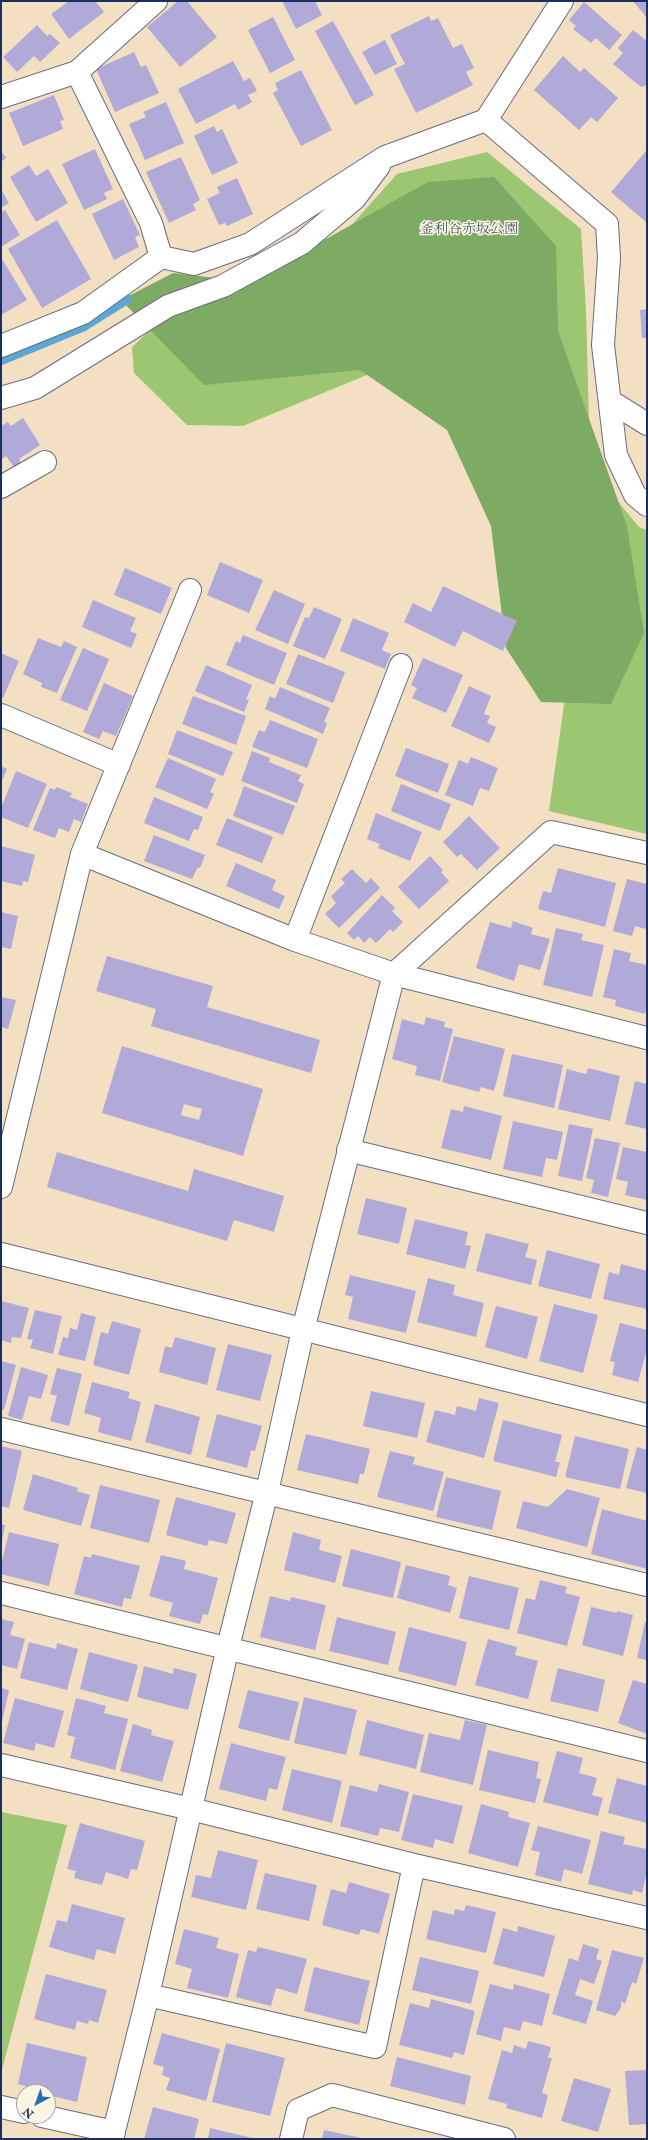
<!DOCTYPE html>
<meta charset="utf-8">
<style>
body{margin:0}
#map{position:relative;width:648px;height:2140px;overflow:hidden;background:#f3dfc1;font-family:"IM FELL Double Pica",serif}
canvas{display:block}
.frame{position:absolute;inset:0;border:2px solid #1b2f5e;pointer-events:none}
.north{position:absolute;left:16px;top:2084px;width:40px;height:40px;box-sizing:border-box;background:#fcf5e5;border:1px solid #a2a6af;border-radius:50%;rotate:221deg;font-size:11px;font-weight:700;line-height:16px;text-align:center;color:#1b2f5e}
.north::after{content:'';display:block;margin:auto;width:14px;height:18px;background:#1f6fb2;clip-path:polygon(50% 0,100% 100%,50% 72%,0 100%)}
</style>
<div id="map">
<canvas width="648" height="2140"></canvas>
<div class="frame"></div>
<div class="north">N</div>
</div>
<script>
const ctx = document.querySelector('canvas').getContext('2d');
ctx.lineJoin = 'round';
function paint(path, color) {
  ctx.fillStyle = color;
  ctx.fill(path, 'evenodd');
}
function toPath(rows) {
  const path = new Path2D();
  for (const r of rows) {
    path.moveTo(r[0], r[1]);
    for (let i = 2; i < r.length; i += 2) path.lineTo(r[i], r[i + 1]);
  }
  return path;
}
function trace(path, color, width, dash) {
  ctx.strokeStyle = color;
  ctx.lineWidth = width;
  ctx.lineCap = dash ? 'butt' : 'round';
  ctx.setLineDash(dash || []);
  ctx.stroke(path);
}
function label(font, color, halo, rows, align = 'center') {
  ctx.font = font + ' "IM FELL Double Pica","Noto Serif JP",serif';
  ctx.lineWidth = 3;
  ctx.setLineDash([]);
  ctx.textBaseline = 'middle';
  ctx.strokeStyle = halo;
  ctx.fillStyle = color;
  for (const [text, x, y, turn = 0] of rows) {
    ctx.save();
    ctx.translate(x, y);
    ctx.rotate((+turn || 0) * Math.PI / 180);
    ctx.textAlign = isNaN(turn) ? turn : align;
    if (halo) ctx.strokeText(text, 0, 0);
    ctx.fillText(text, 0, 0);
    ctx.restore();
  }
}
paint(toPath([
 [487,152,581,229,586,311,589,421,606,487,639,527,647,530,647,834,549,811,572,648,505,394,374,372,243,426,187,425,134,373,132,347,159,322,331,248,397,174],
 [1,1812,67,1825,1,2073]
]), '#9cc672');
paint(toPath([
 [494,177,556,246,558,331,627,526,644,633,611,704,541,702,506,648,491,526,447,430,360,370,204,385,121,300,173,273,249,282,428,182]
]), '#7dab64');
trace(toPath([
 [1,360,84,326,127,299]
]), '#5ba8d4', 10);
paint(toPath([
 [69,1,95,1,104,12,69,39,51,14],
 [178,1,187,1,217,37,180,67,147,27],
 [282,1,315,1,322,15,296,29],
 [633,1,647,1,647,18],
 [584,2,622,35,609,50,596,38,591,43,573,29,576,26,569,20],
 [429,16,431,21,438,18,453,48,462,44,474,68,466,72,473,85,416,113,394,69,405,64,390,35],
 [273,17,295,60,270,73,248,30],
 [333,21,374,95,355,105,315,31],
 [37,25,47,36,50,34,60,43,40,62,34,56,17,72,3,57],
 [633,30,647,41,647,85,641,87,613,64,623,53,618,48],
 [385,40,397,64,375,75,362,52],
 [134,52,141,67,146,65,159,93,115,112,96,69],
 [563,56,580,72,584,68,618,98,597,122,591,117,579,130,534,90],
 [233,61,244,81,250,78,257,91,248,95,252,102,238,110,235,104,196,124,178,89],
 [301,70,332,130,301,146,273,93,278,90,275,83],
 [54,95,64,120,60,121,63,129,23,146,9,113],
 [166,102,184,143,145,160,129,124,146,117,143,112],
 [214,126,217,132,222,129,238,163,212,175,194,136],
 [95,149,113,189,104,193,107,199,84,210,62,164],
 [647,150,647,223,611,192],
 [1,151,6,158,1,162],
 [181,157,200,200,193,204,196,210,169,223,146,172],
 [29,165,36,176,48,169,68,203,36,222,10,177],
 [237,178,253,214,227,226,225,223,219,225,207,199,220,193,217,187],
 [1,189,9,203,1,208],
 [123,199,140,235,135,237,139,247,114,260,92,214],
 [5,210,20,235,1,247,1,213],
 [57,220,91,279,42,308,8,249],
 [2,259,27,300,1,315,1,260],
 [647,309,647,338,642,338,640,310],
 [23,418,40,445,19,459,21,463,14,467,6,456,2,459,1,457,1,426,8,422,11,426],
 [220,562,263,580,249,613,207,595],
 [125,568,172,588,161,614,114,595],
 [443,586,517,621,503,651,463,631,455,647,404,622,413,603,431,612],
 [274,590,305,604,288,644,255,630],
 [93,600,136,618,130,631,137,634,131,648,82,627],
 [314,607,342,619,325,659,293,646,305,617,309,618],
 [353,618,389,633,382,650,391,654,385,669,340,651],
 [243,635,287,653,274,685,226,665,236,641,240,643],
 [38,638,61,647,64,641,77,647,57,693,41,687,42,683,23,674],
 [83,648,109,659,87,711,60,700],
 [1,653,19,661,3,698,1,697],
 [298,654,345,672,333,703,286,684],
 [423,658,463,675,446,713,412,698,417,688,411,685],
 [206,665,252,685,246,699,249,700,244,712,195,691],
 [104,683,133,696,116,736,103,731,99,739,83,732],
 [469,686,491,696,484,714,490,716,487,723,496,727,489,743,451,726],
 [280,687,330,708,324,722,327,723,323,734,265,709,270,696,275,699],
 [193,696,246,716,236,745,182,724],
 [270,720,318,739,307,768,252,747,259,730,265,732],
 [177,730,233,752,223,776,168,754],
 [406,748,449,764,438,793,395,776],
 [252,751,270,758,269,762,301,775,298,781,304,784,297,803,241,781],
 [471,757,498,768,489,791,480,788,473,806,445,795,459,760,468,764],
 [168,758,216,779,210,792,214,794,207,809,155,787],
 [1,766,7,769,1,783],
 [16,771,47,784,28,828,1,817,1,808],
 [401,784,451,804,440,831,391,811],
 [244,786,295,806,283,835,233,816],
 [56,787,72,793,70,797,88,804,81,822,74,819,69,832,59,828,55,838,33,830,50,788,55,790],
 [154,797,203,817,198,830,194,829,189,841,144,823],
 [376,813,422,832,410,861,378,848,380,844,367,839],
 [469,816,500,848,477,870,461,854,457,857,443,842],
 [227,818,273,837,262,863,216,845],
 [154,835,205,855,200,868,198,867,192,879,144,861],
 [1,846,35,855,28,882,23,881,22,886,1,881],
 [430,856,443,870,441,872,449,881,419,909,398,887],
 [236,863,276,880,272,890,285,896,279,909,226,886],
 [558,868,616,883,605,927,538,909,543,891,551,893],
 [352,869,366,883,371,878,380,888,339,928,325,914,336,903,331,896,345,883,341,879],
 [627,879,647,884,646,929,635,926,632,936,613,931],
 [382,895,395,908,392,911,403,922,393,932,390,929,376,943,370,937,364,943,358,936,354,940,347,933],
 [1,912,18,916,11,949,1,947],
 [513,921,533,928,531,934,550,939,540,970,519,964,514,981,476,968,490,922,511,928],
 [556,928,583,934,581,940,604,945,592,997,543,985],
 [614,949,631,953,629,961,647,965,647,1006,645,1014,615,1006,616,1000,603,997],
 [107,956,213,986,207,1007,320,1040,311,1073,151,1026,156,1009,96,991],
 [1,997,16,1000,8,1029,1,1027],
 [426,1017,445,1022,444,1027,453,1029,440,1081,415,1075,417,1066,392,1059,402,1019,424,1025],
 [454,1036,505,1049,494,1091,481,1087,479,1092,442,1082],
 [122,1046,263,1089,243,1156,102,1113],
 [184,1104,202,1109,199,1120,181,1115],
 [512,1054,563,1065,554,1108,503,1096],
 [588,1068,620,1076,610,1121,558,1109,567,1069,586,1074],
 [635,1081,647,1084,647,1129,625,1124],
 [464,1106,502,1116,491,1160,441,1148,451,1109,463,1112],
 [513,1121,563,1132,557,1160,546,1158,542,1177,503,1169],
 [569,1124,593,1129,582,1181,558,1176],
 [595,1138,620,1143,608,1197,591,1193,594,1180,586,1178],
 [623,1147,647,1152,647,1200,625,1195,628,1182,616,1179],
 [57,1152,188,1191,194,1169,284,1196,274,1232,234,1220,227,1241,47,1187],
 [366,1198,407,1208,399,1244,357,1234],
 [415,1219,468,1232,465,1245,471,1246,465,1269,406,1254],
 [486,1233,529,1244,525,1257,537,1260,531,1285,476,1271],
 [547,1250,600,1264,591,1299,538,1286],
 [621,1264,647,1271,647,1309,603,1299,609,1272,619,1275],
 [350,1275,416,1291,406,1333,348,1319,353,1297,345,1295],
 [428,1278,455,1285,453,1295,484,1303,476,1337,417,1322],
 [1,1301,29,1308,21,1338,12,1337,11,1343,1,1340],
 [554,1304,598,1315,583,1373,539,1361],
 [496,1306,538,1317,527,1359,485,1347],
 [35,1310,62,1316,53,1354,30,1348,33,1340,27,1339],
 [81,1313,96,1317,85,1361,58,1355,63,1337,68,1338,70,1328,77,1330],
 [112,1321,141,1329,129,1375,93,1365,101,1332,108,1334],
 [620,1323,647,1330,647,1349,638,1382,612,1375,615,1362,610,1361],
 [175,1337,216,1348,207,1385,159,1372,165,1346,172,1348],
 [228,1344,272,1355,260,1401,216,1390],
 [1,1361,16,1365,4,1410,1,1409],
 [21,1367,48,1375,41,1399,29,1396,22,1420,8,1416],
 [57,1368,82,1374,69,1426,50,1421,57,1396,50,1394],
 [92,1382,130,1392,128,1398,141,1402,131,1441,98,1432,101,1418,84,1413],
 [371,1391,425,1403,417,1438,363,1426],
 [479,1398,499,1403,484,1458,426,1442,435,1410,455,1415,457,1406,476,1411],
 [155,1404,200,1417,191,1455,145,1442],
 [217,1414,262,1426,255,1451,251,1450,247,1468,206,1457],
 [503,1420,562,1435,555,1462,560,1462,556,1477,493,1461],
 [306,1434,370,1449,364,1474,360,1474,358,1484,297,1470],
 [575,1436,629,1449,620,1489,565,1477],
 [1,1446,22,1451,9,1508,1,1506],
 [637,1447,647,1450,647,1493,626,1488],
 [390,1451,415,1457,413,1464,444,1472,433,1511,377,1497],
 [33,1474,78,1488,77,1491,90,1495,81,1526,23,1510],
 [446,1477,501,1491,492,1530,436,1517],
 [100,1485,160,1500,149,1543,90,1528],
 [567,1489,600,1498,587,1547,516,1528,523,1501,548,1507],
 [176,1497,236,1513,227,1544,209,1540,207,1546,166,1535],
 [602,1509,647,1521,647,1569,591,1554],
 [1,1524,5,1525,2,1541,1,1541],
 [9,1532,59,1544,49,1586,1,1574,1,1565],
 [293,1532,321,1540,319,1550,342,1556,335,1583,284,1570],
 [351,1549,401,1562,393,1598,342,1586],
 [92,1554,140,1566,131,1599,124,1598,122,1607,74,1594,84,1556,91,1558],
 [161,1555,186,1561,184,1569,218,1578,208,1615,203,1614,200,1624,169,1616,173,1603,149,1596],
 [406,1565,450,1576,448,1585,457,1588,450,1613,397,1598],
 [469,1576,519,1588,509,1630,459,1618],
 [540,1580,567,1587,565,1593,580,1597,567,1646,517,1633,526,1598,535,1600],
 [270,1596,290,1601,291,1597,326,1605,315,1650,260,1637],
 [591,1607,617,1613,617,1611,633,1615,623,1656,582,1645],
 [337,1617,396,1632,388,1665,329,1651],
 [1,1619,14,1622,10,1635,25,1639,17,1669,1,1665],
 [645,1622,647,1623,647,1660,637,1658],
 [409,1627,467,1642,456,1686,398,1671],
 [488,1639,517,1647,515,1655,538,1661,528,1699,475,1685],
 [29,1642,56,1649,57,1643,78,1649,67,1690,20,1678],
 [89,1652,138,1665,128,1702,80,1689],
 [144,1666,173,1674,174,1668,197,1674,188,1710,137,1697],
 [558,1668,605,1680,598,1712,550,1701],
 [633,1680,647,1684,647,1734,618,1723],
 [1,1688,9,1690,2,1722,1,1722],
 [248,1690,299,1702,289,1741,238,1728],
 [304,1697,357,1710,346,1755,294,1743],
 [15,1698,64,1711,54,1748,36,1743,34,1751,3,1743],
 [76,1698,106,1706,104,1713,128,1719,115,1770,70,1758,75,1737,67,1735],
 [367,1720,424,1735,416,1769,359,1755],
 [465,1720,487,1725,473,1785,420,1772,429,1733,460,1740],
 [133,1724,152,1730,151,1735,174,1741,162,1782,120,1771],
 [231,1743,286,1757,277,1790,269,1788,266,1801,219,1789],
 [488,1750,539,1762,536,1778,541,1779,535,1803,479,1790],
 [557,1751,583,1758,579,1773,597,1778,592,1795,603,1798,598,1816,543,1802],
 [292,1769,342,1781,332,1823,282,1810],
 [617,1778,647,1786,647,1823,608,1813],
 [379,1784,409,1792,399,1832,380,1828,378,1836,340,1826,350,1785,377,1792],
 [413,1794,463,1806,453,1844,435,1839,433,1848,401,1840],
 [481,1804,509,1812,508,1817,530,1823,518,1867,468,1853],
 [80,1823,145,1841,137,1870,131,1869,128,1879,106,1872,102,1885,74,1878,76,1871,67,1869],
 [538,1826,591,1840,582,1874,564,1869,561,1882,535,1875,540,1852,531,1850],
 [601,1831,625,1837,623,1844,647,1849,647,1872,642,1893,633,1890,632,1895,588,1884],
 [218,1850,258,1860,246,1910,191,1897,196,1875,211,1878],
 [265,1873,317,1885,309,1921,256,1909],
 [349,1882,390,1894,379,1934,361,1929,359,1935,322,1925,331,1889,346,1893],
 [72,1904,125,1918,115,1954,97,1949,94,1960,49,1947,57,1920,67,1922],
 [466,1905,496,1912,486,1953,426,1939,433,1910,454,1915,455,1909,464,1911],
 [518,1926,555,1936,544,1977,493,1964,503,1928,517,1932],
 [184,1929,219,1938,216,1948,239,1954,228,1998,187,1988,192,1969,175,1964],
 [583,1944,599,1949,596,1959,602,1961,594,1984,580,1979,575,1995,593,2001,586,2024,552,2014,569,1958,578,1961],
 [258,1947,307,1959,297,1994,276,1988,271,2006,236,1997,248,1950,256,1952],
 [612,1950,644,1958,636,1984,632,1982,625,2004,621,2001,621,2008,615,2016,596,2010],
 [420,1957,479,1971,471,2004,412,1990],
 [314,1967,370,1981,359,2025,304,2011],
 [46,1974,107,1990,98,2023,89,2020,88,2024,77,2021,75,2030,34,2019],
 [490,1984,513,1990,514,1984,550,1994,542,2026,523,2021,520,2031,504,2027,501,2041,476,2034],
 [431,1999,475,2011,464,2055,454,2052,452,2058,399,2045,410,2003,429,2008],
 [162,2033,220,2049,206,2101,166,2090,170,2078,162,2075,164,2067,153,2064],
 [528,2041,551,2047,548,2058,552,2058,542,2093,548,2095,542,2118,506,2108,507,2104,488,2099,502,2050,512,2053,514,2045,526,2049],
 [27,2043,87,2057,77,2102,48,2095,48,2092,33,2091,33,2088,18,2084],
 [226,2043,285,2058,270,2116,212,2102],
 [397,2057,471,2076,465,2105,390,2086],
 [647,2070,647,2124,629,2125,625,2071],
 [574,2078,611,2089,598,2132,561,2121],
 [153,2107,199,2119,194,2139,144,2139],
 [210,2128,252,2138,252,2139,208,2139],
 [324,2130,361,2138,361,2139,322,2139]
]), '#b1aad8');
const minor = toPath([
 [77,72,151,223,161,257],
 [1,97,77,72,156,1],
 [1,346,83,313,161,257,194,264,250,244,385,157,486,120,562,1],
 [1,398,35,388,168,306,223,286,302,243,355,198,379,166],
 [610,401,647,424],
 [1,487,45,462],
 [1,715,119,765],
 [82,854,190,590],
 [295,940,401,665],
 [348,1150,647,1223],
 [1,1187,82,854,295,940,394,974,647,1038],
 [1,1254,647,1415],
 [1,1429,647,1585],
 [1,1593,647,1751],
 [1,1765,191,1809,414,1865,647,1918],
 [148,1995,375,2047,414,1865],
 [1,2107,24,2112],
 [42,2116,114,2132],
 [291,2139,298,2110,332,2095,504,2139]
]);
const tertiary = toPath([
 [486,120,607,224,609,258,603,345,616,455,635,495,647,505],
 [112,2139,148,1995,228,1647,267,1492,303,1330,394,974,551,832,647,853]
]);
trace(minor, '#676d81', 24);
trace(tertiary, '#676d81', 24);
trace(minor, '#fff', 22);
trace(tertiary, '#fff', 22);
label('14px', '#425c64', '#fcf5e5', [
 ["釜利谷赤坂公園",469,230]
]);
</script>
